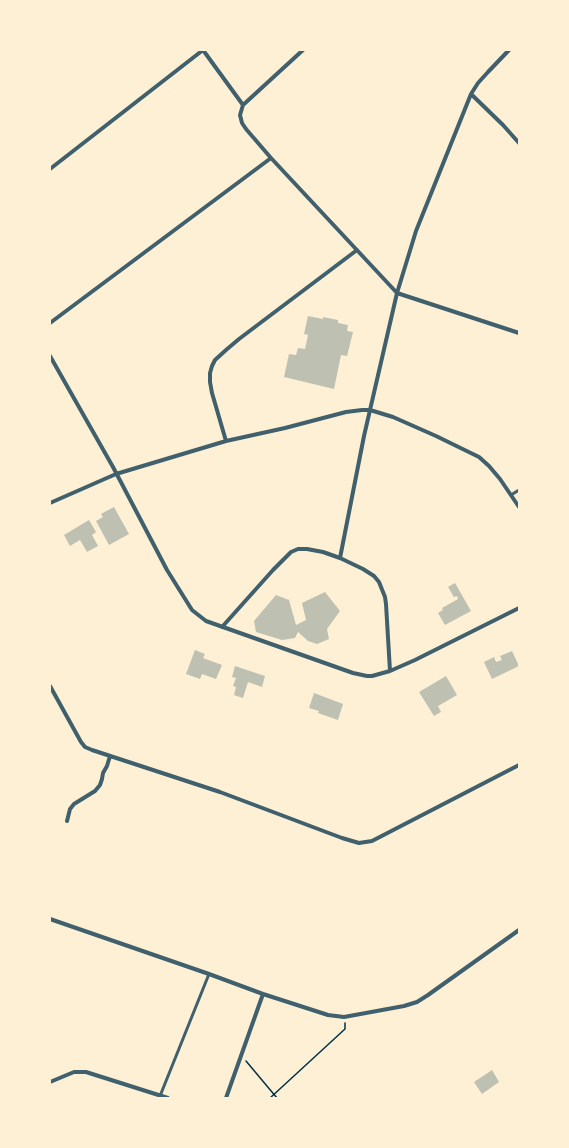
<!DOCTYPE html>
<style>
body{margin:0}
#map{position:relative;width:569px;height:1148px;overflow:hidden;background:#fdf0d5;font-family:"Open Sans",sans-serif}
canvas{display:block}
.frame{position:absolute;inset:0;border:51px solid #fdf0d5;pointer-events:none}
</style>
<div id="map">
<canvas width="569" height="1148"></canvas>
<div class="frame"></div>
</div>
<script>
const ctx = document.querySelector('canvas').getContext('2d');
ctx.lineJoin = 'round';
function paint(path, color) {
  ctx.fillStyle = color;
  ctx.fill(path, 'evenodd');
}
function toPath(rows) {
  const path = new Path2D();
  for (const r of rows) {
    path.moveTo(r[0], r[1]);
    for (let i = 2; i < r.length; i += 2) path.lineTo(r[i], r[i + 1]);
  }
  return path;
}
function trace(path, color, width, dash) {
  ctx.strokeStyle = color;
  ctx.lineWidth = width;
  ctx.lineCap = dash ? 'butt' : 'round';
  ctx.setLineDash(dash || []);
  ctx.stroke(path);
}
paint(toPath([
 [308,316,323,319,323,317,338,320,338,323,348,325,347,331,353,332,347,356,341,355,334,389,284,377,289,354,296,355,298,348,305,349,308,335,304,334],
 [114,507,129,534,109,545,96,521,103,517,101,514],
 [89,520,96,532,92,535,98,546,87,552,80,540,70,546,64,535],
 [455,583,471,611,445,625,438,613,443,610,442,608,458,599,457,596,454,597,448,587],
 [325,592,340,611,327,629,329,639,317,644,308,641,298,632,295,638,282,640,256,632,254,621,276,595,289,600,296,625,306,620,302,603],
 [195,650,205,654,203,658,222,665,216,679,202,674,200,679,186,674],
 [512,651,519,666,492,679,484,662,494,657,496,662,502,660,500,656],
 [235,666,265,676,262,687,248,682,243,698,234,695,236,687,233,686,236,678,232,677],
 [446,676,457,695,438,706,441,712,434,716,419,692],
 [314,693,343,704,338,720,318,713,319,711,309,708],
 [492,1070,499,1082,482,1094,474,1082]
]), '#bec0b2');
trace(toPath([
 [246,1061,277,1098],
 [270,1098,345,1029,345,1023]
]), '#003049', 1.5);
trace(toPath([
 [511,495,519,490],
 [160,1096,209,974]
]), '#3f606c', 3);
trace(toPath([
 [203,50,243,105],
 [303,50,243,105,240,115,242,123,246,129,271,158,397,293,519,333],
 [471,94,503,125,519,143],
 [50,169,203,50],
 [50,323,271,158],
 [50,356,113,467,167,570,192,610,206,621,353,673,367,676,372,676,390,671,415,660,519,608],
 [226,441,212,393,210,382,210,373,212,366,215,360,226,350,239,339,357,250],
 [50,503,116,474,226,441,285,428,346,412,362,410,370,410,393,417,436,436,479,457,489,466,500,479,519,507],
 [340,558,364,436,397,293,416,231,471,94,478,83,488,72,509,50],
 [222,627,273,570,291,552,298,549,307,549,323,552,340,558,363,569,374,576,379,582,385,597,386,604,390,671],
 [50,686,81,742,85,747,92,750,220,792,342,838,359,843,372,841,519,765],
 [67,821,70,809,74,804,95,791,100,785,102,779,103,773,107,766,110,756],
 [50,919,209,974,263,994,328,1015,344,1017,404,1006,417,1002,428,995,519,930],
 [50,1082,74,1072,86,1072,168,1098],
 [226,1098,263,994]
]), '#3f606c', 4);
</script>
